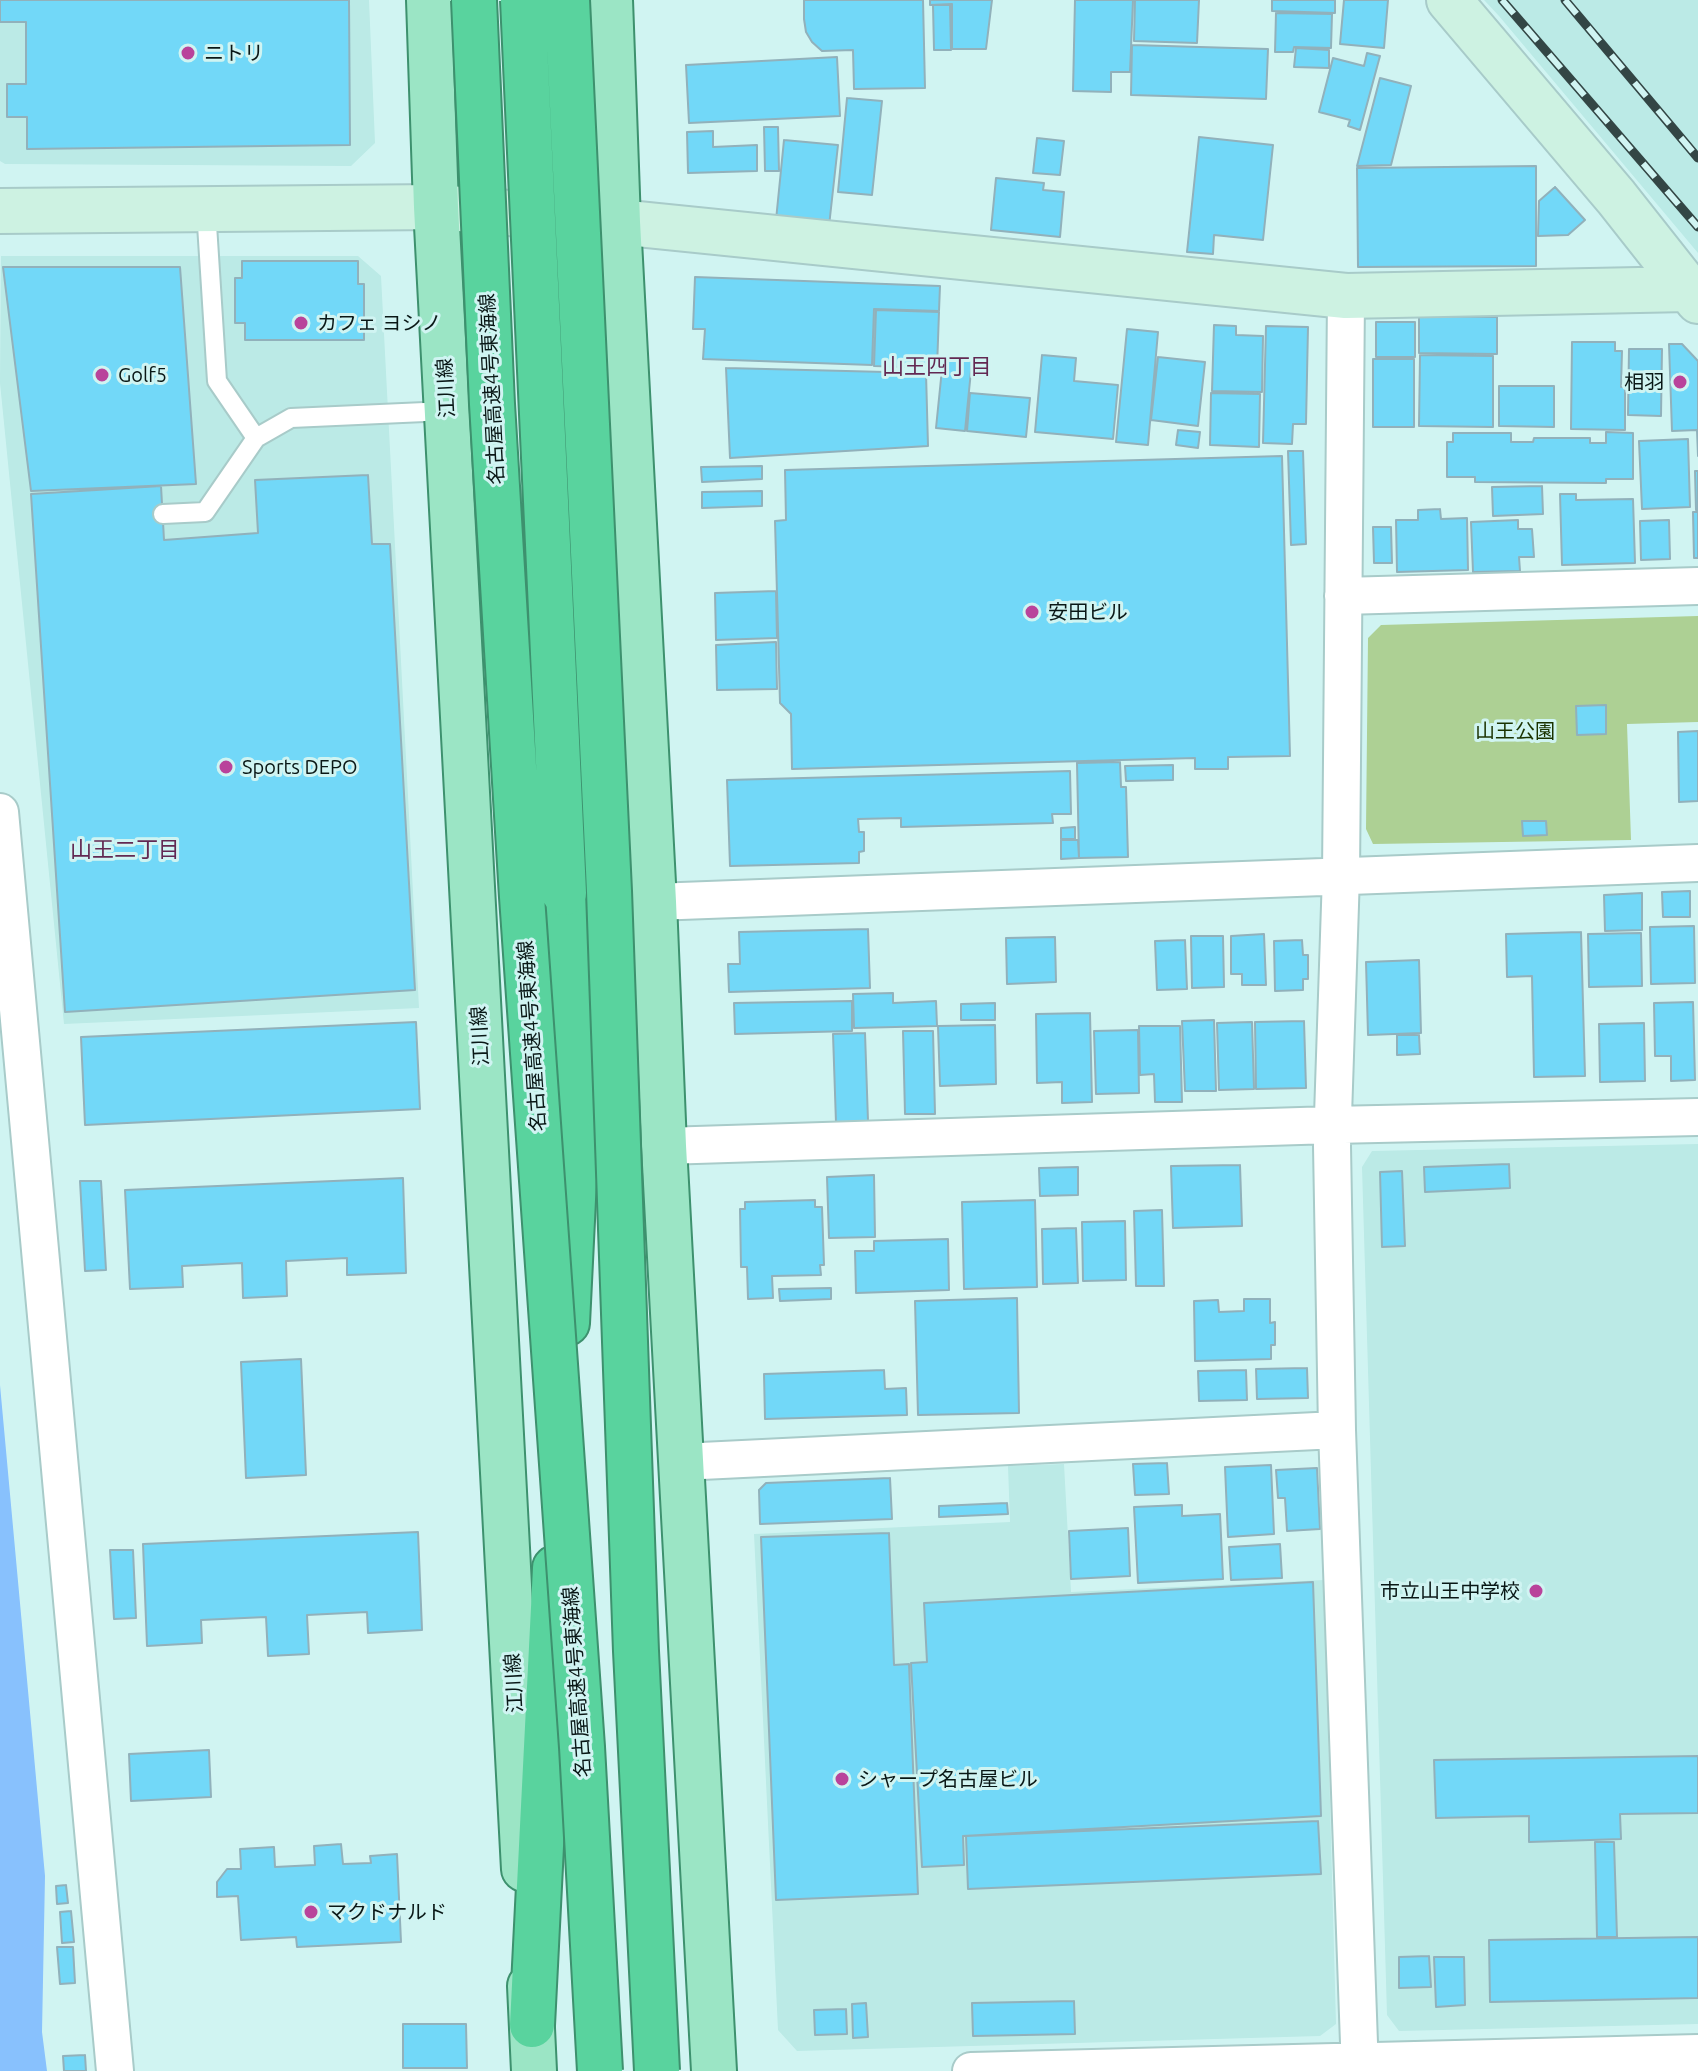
<!DOCTYPE html>
<meta charset="utf-8">
<style>
body{margin:0}
canvas{display:block;background:#d0f4f2}
</style>
<canvas width="1698" height="2071"></canvas>
<script>
const ctx = document.querySelector('canvas').getContext('2d');
ctx.lineJoin = 'round';
function paint(path, color) {
  ctx.fillStyle = color;
  ctx.fill(path, 'evenodd');
}
function toPath(rows) {
  const path = new Path2D();
  for (const r of rows) {
    path.moveTo(r[0], r[1]);
    for (let i = 2; i < r.length; i += 2) path.lineTo(r[i], r[i + 1]);
  }
  return path;
}
function trace(path, color, width, dash) {
  ctx.strokeStyle = color;
  ctx.lineWidth = width;
  ctx.lineCap = dash ? 'butt' : 'round';
  ctx.setLineDash(dash || []);
  ctx.stroke(path);
}
function label(font, color, halo, rows, align = 'center') {
  ctx.font = font + ' Ubuntu,"Noto Sans JP",sans-serif';
  ctx.lineWidth = 6;
  ctx.setLineDash([]);
  ctx.textBaseline = 'middle';
  ctx.strokeStyle = halo;
  ctx.fillStyle = color;
  for (const [text, x, y, turn = 0] of rows) {
    ctx.save();
    ctx.translate(x, y);
    ctx.rotate((+turn || 0) * Math.PI / 180);
    ctx.textAlign = isNaN(turn) ? turn : align;
    if (halo) ctx.strokeText(text, 0, 0);
    ctx.fillText(text, 0, 0);
    ctx.restore();
  }
}
paint(toPath([
 [0,0,369,0,375,143,351,166,5,164,0,161],
 [1484,0,1698,0,1698,253,1499,16],
 [1,256,358,256,381,276,419,1008,64,1024,0,383],
 [1698,1144,1698,2024,1399,2031,1387,2015,1362,1167,1372,1151],
 [1064,1464,1071,1592,1324,1580,1336,2024,1320,2036,797,2051,778,2030,754,1534,1010,1522,1008,1466]
]), '#bbeae6');
paint(toPath([
 [1698,616,1698,722,1627,724,1631,840,1373,844,1366,829,1368,638,1381,625]
]), '#add094');
paint(toPath([
 [0,1385,45,1876,42,2032,47,2071,0,2071]
]), '#88c1fd');
const building = toPath([
 [0,0,349,0,350,145,27,149,27,117,7,117,7,84,26,84,26,22,0,22,0,0],
 [804,0,923,0,925,88,854,89,853,50,822,51,812,42,806,32,804,19,804,0],
 [930,0,992,0,986,49,952,49,952,4,930,5,930,0],
 [1075,0,1133,0,1130,72,1111,72,1111,92,1073,91,1075,0],
 [1135,0,1199,0,1197,43,1134,41,1135,0],
 [1272,0,1335,0,1335,13,1272,11,1272,0],
 [1344,0,1388,0,1384,48,1340,44,1344,0],
 [933,5,950,5,951,50,934,50,933,5],
 [1276,13,1332,14,1331,48,1294,47,1293,52,1275,52,1276,13],
 [1132,45,1268,49,1266,99,1131,95,1132,45],
 [1296,48,1329,50,1329,68,1294,67,1296,48],
 [1367,53,1380,56,1360,130,1348,126,1350,120,1319,112,1333,58,1364,66,1367,53],
 [837,57,840,116,689,123,686,65,837,57],
 [1380,78,1411,86,1391,165,1357,166,1380,78],
 [847,98,882,101,872,195,838,192,847,98],
 [764,127,778,127,779,171,765,171,764,127],
 [713,131,713,147,757,145,757,171,688,173,687,132,713,131],
 [1199,137,1273,145,1263,240,1214,235,1213,254,1187,252,1199,137],
 [1037,138,1064,141,1060,175,1033,173,1037,138],
 [784,140,838,145,829,226,776,220,784,140],
 [1536,166,1536,266,1358,267,1357,168,1536,166],
 [996,178,1044,183,1043,190,1064,192,1060,237,991,230,996,178],
 [1555,187,1585,220,1568,235,1538,236,1539,201,1555,187],
 [242,261,358,261,358,284,364,284,364,340,245,340,245,323,235,323,235,278,242,278,242,261],
 [3,267,180,267,196,484,31,491,3,267],
 [695,277,940,286,939,311,874,309,872,365,703,359,705,329,693,329,695,277],
 [876,310,939,312,937,368,874,366,876,310],
 [1419,316,1497,317,1497,354,1419,353,1419,316],
 [1376,322,1415,322,1415,357,1376,357,1376,322],
 [1214,325,1236,326,1236,335,1263,336,1262,392,1212,391,1214,325],
 [1266,326,1308,327,1306,424,1293,424,1292,444,1263,443,1266,326],
 [1127,329,1158,332,1148,445,1116,442,1127,329],
 [1572,342,1615,342,1615,351,1622,351,1621,387,1625,387,1625,430,1571,429,1572,342],
 [1669,344,1682,344,1698,361,1698,456,1697,430,1672,431,1669,344],
 [1629,349,1662,349,1661,416,1628,415,1629,349],
 [1042,355,1076,358,1074,381,1118,385,1113,439,1035,432,1042,355],
 [1420,355,1493,356,1493,427,1419,426,1420,355],
 [1158,357,1205,362,1198,426,1151,420,1158,357],
 [943,359,972,361,965,431,936,428,943,359],
 [1373,359,1414,359,1414,427,1373,427,1373,359],
 [726,368,926,373,928,446,730,458,726,368],
 [1499,386,1554,386,1554,427,1499,426,1499,386],
 [970,393,1030,398,1026,437,967,431,970,393],
 [1211,393,1260,394,1259,447,1210,445,1211,393],
 [1178,430,1200,432,1198,448,1176,445,1178,430],
 [1606,432,1633,433,1633,479,1606,479,1606,483,1475,482,1475,477,1447,477,1447,442,1453,442,1453,433,1511,433,1511,442,1533,442,1534,438,1590,438,1590,443,1606,443,1606,432],
 [1688,439,1690,507,1642,509,1639,441,1688,439],
 [1288,451,1303,451,1306,544,1291,545,1288,451],
 [1282,456,1290,756,1228,757,1228,769,1195,769,1195,758,792,769,791,714,780,703,775,521,786,520,785,470,1282,456],
 [762,466,762,479,702,482,701,467,762,466],
 [1695,471,1698,471,1698,510,1696,510,1695,471],
 [368,475,372,544,390,544,415,990,65,1012,31,494,161,486,164,540,258,533,255,480,368,475],
 [1542,486,1543,514,1493,516,1492,487,1542,486],
 [762,491,762,506,702,508,702,492,762,491],
 [1560,494,1576,494,1576,500,1633,499,1635,563,1562,565,1560,494],
 [1440,509,1441,519,1467,518,1468,570,1397,572,1396,520,1418,520,1418,510,1440,509],
 [1693,512,1698,512,1698,558,1694,558,1693,512],
 [1518,520,1518,529,1532,529,1534,557,1519,557,1520,571,1473,572,1471,522,1518,520],
 [1669,520,1670,559,1641,560,1640,521,1669,520],
 [1373,527,1391,527,1392,563,1374,563,1373,527],
 [776,591,777,638,716,640,715,593,776,591],
 [776,642,777,689,717,690,716,645,776,642],
 [1606,705,1606,734,1577,735,1576,706,1606,705],
 [1698,731,1698,801,1679,802,1678,732,1698,731],
 [1120,762,1121,787,1126,787,1128,857,1079,858,1077,763,1120,762],
 [1173,765,1173,780,1126,781,1125,766,1173,765],
 [1070,771,1071,814,1052,814,1053,823,901,827,901,818,858,819,859,832,864,832,864,851,859,852,859,863,730,866,727,780,1070,771],
 [1522,821,1546,821,1547,835,1523,836,1522,821],
 [1075,827,1075,839,1061,839,1061,828,1075,827],
 [1061,840,1078,840,1079,858,1061,859,1061,840],
 [1690,891,1690,917,1663,917,1662,892,1690,891],
 [1642,893,1642,930,1605,931,1604,895,1642,893],
 [1694,926,1695,983,1651,984,1650,927,1694,926],
 [868,929,870,988,729,992,728,964,740,964,739,932,868,929],
 [1581,932,1585,1076,1534,1077,1532,976,1507,977,1506,934,1581,932],
 [1641,933,1642,986,1589,987,1588,934,1641,933],
 [1264,934,1266,985,1242,985,1242,974,1231,974,1231,936,1264,934],
 [1191,936,1223,936,1224,987,1192,988,1191,936],
 [1055,937,1056,982,1007,984,1006,938,1055,937],
 [1185,940,1187,989,1157,990,1155,941,1185,940],
 [1302,940,1303,955,1308,955,1308,979,1303,979,1303,990,1275,991,1274,941,1302,940],
 [1419,960,1421,1033,1368,1035,1366,962,1419,960],
 [893,993,893,1003,936,1001,937,1026,854,1028,853,994,893,993],
 [852,1001,852,1031,735,1034,734,1003,852,1001],
 [1693,1002,1695,1080,1671,1081,1671,1056,1655,1056,1654,1003,1693,1002],
 [995,1003,995,1020,961,1020,961,1004,995,1003],
 [1090,1013,1092,1102,1062,1103,1062,1082,1037,1083,1036,1014,1090,1013],
 [1214,1020,1216,1091,1185,1091,1182,1021,1214,1020],
 [1304,1021,1306,1088,1256,1089,1255,1022,1304,1021],
 [416,1022,420,1109,85,1125,81,1037,416,1022],
 [1252,1022,1254,1089,1219,1090,1217,1023,1252,1022],
 [1644,1023,1645,1081,1600,1082,1599,1024,1644,1023],
 [995,1025,996,1084,940,1086,938,1026,995,1025],
 [1139,1026,1180,1026,1182,1102,1155,1102,1154,1074,1140,1075,1139,1026],
 [1138,1030,1139,1093,1096,1094,1094,1031,1138,1030],
 [903,1031,933,1031,935,1114,905,1114,903,1031],
 [865,1033,868,1121,836,1123,833,1034,865,1033],
 [1397,1035,1419,1035,1420,1054,1397,1055,1397,1035],
 [1509,1164,1510,1188,1425,1192,1424,1167,1509,1164],
 [1240,1165,1242,1226,1173,1228,1171,1166,1240,1165],
 [1078,1167,1078,1195,1040,1196,1039,1168,1078,1167],
 [1402,1171,1405,1246,1382,1247,1380,1172,1402,1171],
 [874,1175,875,1237,829,1238,827,1177,874,1175],
 [403,1178,406,1273,347,1275,347,1258,286,1261,287,1296,243,1298,242,1263,182,1266,183,1287,130,1289,125,1190,403,1178],
 [80,1181,101,1181,106,1270,85,1271,80,1181],
 [815,1200,815,1207,822,1207,824,1265,820,1265,821,1275,772,1276,773,1298,748,1299,747,1267,741,1267,740,1209,745,1209,745,1202,815,1200],
 [1035,1200,1037,1287,964,1289,962,1202,1035,1200],
 [1162,1210,1164,1286,1136,1286,1134,1211,1162,1210],
 [1125,1221,1126,1280,1083,1281,1082,1222,1125,1221],
 [1076,1228,1078,1283,1043,1284,1042,1229,1076,1228],
 [948,1239,949,1290,856,1293,855,1251,874,1251,874,1241,948,1239],
 [831,1288,831,1299,780,1301,779,1289,831,1288],
 [1017,1298,1019,1413,918,1415,915,1301,1017,1298],
 [1244,1299,1270,1299,1270,1323,1275,1322,1275,1345,1271,1345,1271,1359,1195,1361,1194,1301,1218,1300,1219,1312,1244,1311,1244,1299],
 [301,1359,306,1475,246,1478,241,1362,301,1359],
 [1307,1368,1308,1398,1257,1399,1256,1369,1307,1368],
 [884,1370,885,1389,906,1388,907,1415,765,1419,764,1374,884,1370],
 [1246,1370,1247,1400,1199,1401,1198,1371,1246,1370],
 [1167,1463,1169,1494,1135,1495,1133,1464,1167,1463],
 [1271,1465,1274,1534,1228,1537,1225,1467,1271,1465],
 [1317,1468,1320,1529,1287,1531,1285,1498,1278,1498,1276,1470,1317,1468],
 [890,1478,892,1519,760,1524,759,1490,766,1483,890,1478],
 [1007,1503,1008,1514,939,1517,939,1506,1007,1503],
 [1182,1505,1182,1516,1220,1514,1223,1579,1138,1583,1134,1507,1182,1505],
 [1128,1528,1130,1576,1071,1579,1069,1531,1128,1528],
 [418,1532,422,1630,368,1633,367,1612,307,1615,309,1654,268,1656,266,1617,201,1620,202,1643,147,1646,143,1544,418,1532],
 [889,1533,894,1665,909,1664,918,1894,776,1900,761,1537,889,1533],
 [1280,1544,1282,1578,1231,1580,1229,1547,1280,1544],
 [110,1550,133,1550,136,1618,114,1619,110,1550],
 [1313,1582,1321,1816,963,1836,964,1865,922,1867,911,1663,927,1662,924,1603,1313,1582],
 [209,1750,211,1797,131,1801,129,1754,209,1750],
 [1698,1756,1698,1813,1620,1814,1621,1839,1529,1842,1529,1816,1436,1818,1434,1760,1698,1756],
 [1318,1821,1321,1874,968,1889,966,1836,1318,1821],
 [1595,1842,1614,1842,1617,1937,1597,1937,1595,1842],
 [341,1844,343,1864,371,1863,370,1856,397,1854,401,1942,297,1947,296,1937,241,1940,238,1896,217,1897,217,1882,227,1869,241,1869,240,1849,274,1847,275,1867,315,1865,314,1846,341,1844],
 [66,1885,68,1903,57,1904,56,1886,66,1885],
 [71,1911,74,1942,62,1943,60,1912,71,1911],
 [1698,1937,1698,1998,1490,2002,1489,1940,1698,1937],
 [57,1947,73,1947,75,1983,60,1984,57,1947],
 [1429,1956,1431,1987,1399,1988,1399,1957,1429,1956],
 [1434,1957,1464,1957,1465,2005,1436,2007,1434,1957],
 [1074,2001,1075,2034,973,2036,972,2003,1074,2001],
 [866,2003,868,2037,853,2038,852,2004,866,2003],
 [846,2009,847,2034,815,2035,814,2010,846,2009],
 [403,2024,466,2024,467,2068,403,2068,403,2024],
 [85,2055,86,2071,64,2071,63,2056,85,2055]
]);
paint(building, '#72d8f8');
trace(building, '#91b1bb', 2);
const lane = toPath([
 [206,209,217,381,256,438],
 [163,514,205,512,256,438,291,418,447,411]
]);
const street = toPath([
 [1346,296,1341,875,1332,1146,1337,1430,1360,2071],
 [1343,596,1698,586],
 [0,812,115,2071],
 [654,902,1698,863],
 [664,1146,1332,1125,1698,1117],
 [681,1462,1337,1430],
 [971,2071,1698,2053]
]);
const secondary = toPath([
 [1449,0,1616,197,1698,301],
 [0,211,436,207,618,222,1346,296,1688,289]
]);
const primary = toPath([
 [429,0,436,207,524,1869],
 [610,0,618,222,654,902,664,1146,714,2071],
 [530,1986,534,2071]
]);
const highway = toPath([
 [564,893,574,1179,567,1323],
 [532,2025,555,1568]
]);
trace(lane, '#a8cbc9', 22);
trace(street, '#a8cbc9', 40);
trace(secondary, '#a8cbc9', 48);
trace(primary, '#3d916e', 48);
trace(highway, '#3d916e', 48);
trace(lane, '#fff', 18);
trace(street, '#fff', 36);
trace(secondary, '#cdf2e2', 44);
trace(primary, '#9be5c5', 44);
trace(highway, '#59d39e', 44);
const rail = toPath([
 [1502,0,1698,227],
 [1565,0,1698,158]
]);
trace(rail, '#334645', 9);
trace(rail, '#d0f4f2', 6, [18]);
const highwayBridge = toPath([
 [474,0,492,404,522,897,582,1747,600,2071],
 [523,0,564,893],
 [567,0,609,891,636,1651,657,2071]
]);
trace(highwayBridge, '#3d916e', 48, []);
trace(highwayBridge, '#59d39e', 44);
for (const [x, y, r, color] of [
 [188,53,8,"#b9439b"],
 [301,323,8,"#b9439b"],
 [102,375,8,"#b9439b"],
 [1680,382,8,"#b9439b"],
 [1032,612,8,"#b9439b"],
 [226,767,8,"#b9439b"],
 [1536,1591,8,"#b9439b"],
 [842,1779,8,"#b9439b"],
 [311,1912,8,"#b9439b"]
]) {
  const dot = new Path2D();
  dot.arc(x, y, r, 0, 2 * Math.PI);
  ctx.fillStyle = color;
  ctx.fill(dot);
  trace(dot, '#d0f4f2', 3);
}
label('20px', '#091716', '#d0f4f2', [
 ["ニトリ",204,53],
 ["カフェ ヨシノ",317,323],
 ["Golf5",118,375],
 ["相羽",1664,382,"right"],
 ["安田ビル",1048,612],
 ["Sports DEPO",242,767],
 ["市立山王中学校",1520,1591,"right"],
 ["シャープ名古屋ビル",858,1779],
 ["マクドナルド",327,1912]
], 'left');
label('20px', '#091716', '#d0f4f2', [
 ["江川線",446,388,-93],
 ["名古屋高速4号東海線",492,389,-93],
 ["江川線",480,1036,-93],
 ["名古屋高速4号東海線",532,1036,-94],
 ["名古屋高速4号東海線",577,1682,-94],
 ["江川線",514,1683,-93]
]);
label('20px', '#1a3200', '#d0f4f2', [
 ["山王公園",1515,731]
]);
label('22px', '#622852', '#d0f4f2', [
 ["山王四丁目",937,367],
 ["山王二丁目",125,850]
]);
</script>
